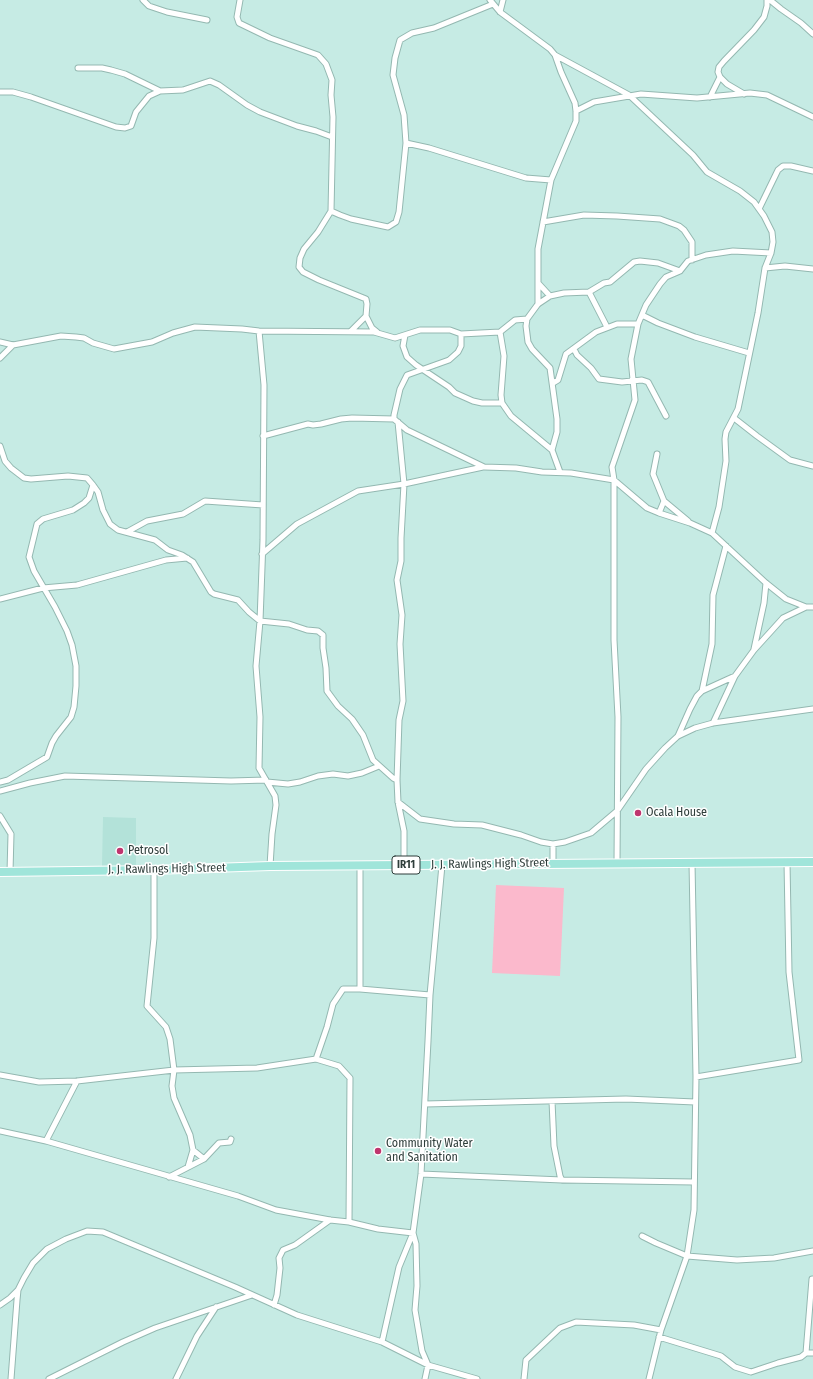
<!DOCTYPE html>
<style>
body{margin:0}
canvas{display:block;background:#c6ebe4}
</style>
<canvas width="813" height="1379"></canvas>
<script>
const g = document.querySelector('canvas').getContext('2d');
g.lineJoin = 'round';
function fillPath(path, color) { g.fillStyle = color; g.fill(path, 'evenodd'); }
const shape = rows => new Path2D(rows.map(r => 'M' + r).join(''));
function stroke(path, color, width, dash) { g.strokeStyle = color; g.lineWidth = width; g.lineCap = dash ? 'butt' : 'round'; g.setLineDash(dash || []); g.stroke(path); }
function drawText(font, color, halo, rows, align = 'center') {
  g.font = font + ' "Fira Sans Condensed",sans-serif'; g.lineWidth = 3; g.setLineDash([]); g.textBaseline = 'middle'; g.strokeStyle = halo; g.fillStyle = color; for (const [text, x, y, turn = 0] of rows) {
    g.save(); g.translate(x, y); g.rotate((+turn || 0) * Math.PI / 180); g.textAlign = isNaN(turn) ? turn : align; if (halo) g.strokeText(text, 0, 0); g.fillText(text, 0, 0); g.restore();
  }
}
fillPath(shape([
 [103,817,136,818,136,866,102,866]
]), '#b3e2d9');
fillPath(shape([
 [496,885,564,888,560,976,492,973]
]), '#fbb9cc');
const street = shape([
 [143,0,149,6,167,12,207,20],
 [240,0,237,17,239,23,270,38,318,55,326,64,332,80,331,95,333,117,331,211,340,215,351,219,388,227,396,222,399,212,406,143,404,115,393,75,395,58,400,40,412,33,434,28,493,4],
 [490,0,500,12,550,49,555,55,629,95,693,155,707,172,740,191,754,202,764,216,772,232,773,242,771,253,765,268,758,313,738,409,726,432,725,439,726,461,719,507,712,533],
 [770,0,781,9,801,23,813,34],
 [500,12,503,0],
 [78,68,102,68,111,70,125,74,160,91],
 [0,92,13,92,31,97,116,127,125,128,131,126,136,112,149,96,160,91,183,90,210,81,219,85,247,105,260,112,297,126,316,131,332,137],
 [744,94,727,84,720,77,718,72,719,67,724,61,754,30,764,17,767,6,767,0],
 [710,97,720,77],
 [576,111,594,102,641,94,697,98,750,93,767,95,813,117],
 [406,143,429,148,526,178,551,180],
 [759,209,778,170,783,166,791,166,813,171],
 [331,211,318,232,304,249,300,258,299,267,303,272,319,280,366,299,367,304,366,316,351,331],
 [543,222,584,215,617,216,660,219,679,226,684,230,692,242,692,260],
 [765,268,785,266,813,269],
 [539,284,550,296],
 [589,292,607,327],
 [538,304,538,249,551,180,576,121,576,111,575,103,561,72,555,55],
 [642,315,658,323,695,337,749,353],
 [366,316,372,328,377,332],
 [527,319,526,326,528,342,532,349,550,368,557,419,557,432,552,450],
 [259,331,264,385,263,540,260,621,256,666,260,717,259,768,275,796,276,805,272,834,270,866],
 [500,332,504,356,501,395,502,403,511,416,552,450,560,472],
 [461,334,461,346,458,352,449,360,407,375,400,389,394,415,394,419,407,430,484,467,516,468,542,472,571,473,614,480,647,508,659,513,690,523,712,533,766,583,786,599,806,607],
 [405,335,403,346,407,357,416,365,449,387,455,393,473,401,482,403,502,403],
 [0,342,13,345,61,336,76,337,84,338,93,343,114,349,152,342,173,333,195,327,242,329,259,331,374,332,395,338,420,330,450,330,461,334,500,332,515,320,527,319,538,304,550,296,564,293,589,292,604,283,610,282,634,262,640,261,658,263,680,271,688,261,706,255,733,251,771,253],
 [574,349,577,355,591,368,599,379,622,382,642,380,648,382,666,416],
 [0,358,13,345],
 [553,383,558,380,566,354,596,332,617,324,638,324],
 [734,418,757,436,790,460,813,466],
 [398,422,404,484,401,538,401,561,397,580,402,615,400,644,403,701,399,720,397,780,398,802,404,831,404,865],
 [263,436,308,424,313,425,321,424,341,419,352,418,394,419],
 [0,446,5,461,11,468,24,478,31,479,68,476,87,478,93,485,98,492,103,510,110,524,118,530,155,540,168,550,182,555,193,562,211,592,214,594,238,600,249,612,260,621,289,624,307,630,318,631,323,635,323,648,326,668,327,691,338,706,352,719,363,735,373,760,393,778,397,780],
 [657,454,653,474,664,501,688,521],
 [659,513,664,501],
 [127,532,147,521,183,514,205,501,263,505],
 [262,554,297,524,358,491,404,484,483,467],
 [0,599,43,588,77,585,166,560,187,558],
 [754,649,764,603,766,583],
 [702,691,712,644,713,595,726,546],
 [713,723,735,676],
 [678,736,690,709,697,696,702,691,735,676,754,650,783,618,806,607,813,607],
 [0,782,8,780,47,757,52,743,56,736,71,717,74,707,76,686,76,666,72,645,67,631,55,607,34,571,29,557,37,524,43,519,73,510,84,503,89,498,93,485],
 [267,782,288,784,300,782,318,776,333,774,348,776,362,773,379,766],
 [0,791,30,783,65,776,231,781,266,780],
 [398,802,420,819,454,824,482,825,521,835,541,842,553,844,565,842,591,833,617,811,646,769,665,748,678,736,695,728,713,723,813,709],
 [0,816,11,834,10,872],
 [553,844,553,864],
 [617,863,618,717,614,640,614,480,612,467,635,400,631,359,638,324,646,305,660,284,666,277,680,271],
 [154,870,154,938,147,1006,166,1027,170,1039,174,1070,172,1086,174,1098,190,1135,193,1150,188,1167],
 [360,989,360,866],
 [316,1059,327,1027,333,1004,343,989,360,989,430,995],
 [0,1075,39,1082,77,1081,174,1070,257,1068,316,1059,339,1066,350,1078,349,1222],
 [696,1077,799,1060,789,972,787,862],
 [552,1101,554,1146,560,1176,562,1180],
 [425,1104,626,1099,695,1102],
 [0,1131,46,1141,238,1196,276,1210,330,1220,349,1222,378,1229,413,1233,399,1267,382,1342],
 [46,1141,77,1081],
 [193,1150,204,1159],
 [421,1174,562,1180,694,1182],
 [169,1177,204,1159,219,1143,230,1142,231,1139],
 [642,1236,656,1243,687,1256,737,1260,774,1258,813,1251],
 [0,1305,10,1298,18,1290],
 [274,1305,277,1295,280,1268,279,1258,283,1250,295,1245,330,1220],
 [659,1337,721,1356,735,1367,751,1372,778,1363,801,1357,806,1353,813,1353],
 [806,1353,812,1279,813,1279],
 [11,1379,17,1300,18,1290,24,1278,33,1263,47,1249,66,1239,87,1231,103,1232,235,1287,297,1315,382,1342,428,1365,477,1379],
 [49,1379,123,1342,155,1328,252,1295],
 [176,1379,197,1336,216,1307],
 [425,1379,428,1365,422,1351,415,1310,417,1286,416,1244,413,1233,421,1174,428,1041,430,995,442,865],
 [524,1379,526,1360,560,1328,576,1322,634,1325,661,1330],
 [649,1379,661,1330,687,1256,694,1210,696,1077,692,863]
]);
const primary = shape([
 [0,872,154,870,270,866,813,862]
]);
stroke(street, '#94b8b1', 7);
stroke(primary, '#fff', 10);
stroke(street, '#fff', 5);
stroke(primary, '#a0e5da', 8);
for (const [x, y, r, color] of [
 [638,813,4,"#bf356e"],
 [120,851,4,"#bf356e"],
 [378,1151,4,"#bf356e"]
]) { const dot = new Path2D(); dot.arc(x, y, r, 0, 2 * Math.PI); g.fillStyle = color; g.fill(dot); stroke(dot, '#fff', 1.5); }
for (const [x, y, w] of [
 [406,865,28]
]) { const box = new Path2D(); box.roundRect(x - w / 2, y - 9, w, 18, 3); g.fillStyle = '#fff'; g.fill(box); stroke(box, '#2e3d3a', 1); }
drawText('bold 11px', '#2e3d3a', null, [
 ["IR11",406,865]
]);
drawText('12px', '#2e3d3a', '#fff', [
 ["Ocala House",646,813],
 ["Petrosol",128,851],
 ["Community Water",386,1144],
 ["and Sanitation",386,1158]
], 'left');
drawText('12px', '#2e3d3a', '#fff', [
 ["J. J. Rawlings High Street",490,864,-1],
 ["J. J. Rawlings High Street",167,869,-1]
]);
</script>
